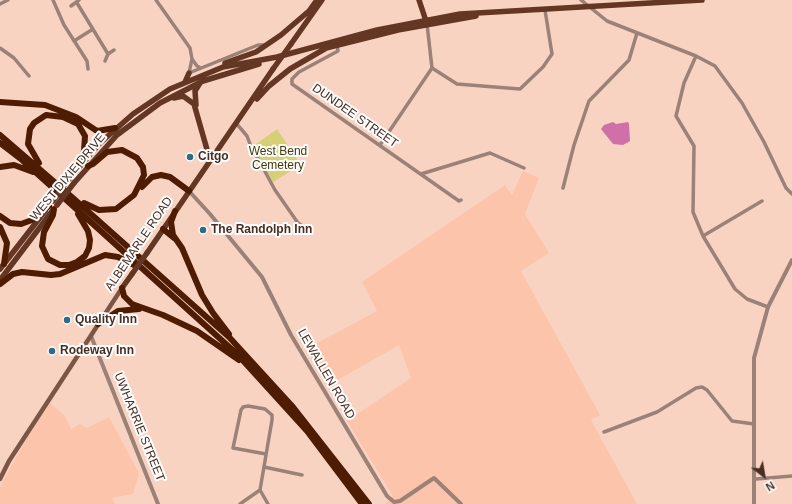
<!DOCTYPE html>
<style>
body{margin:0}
#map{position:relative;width:792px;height:504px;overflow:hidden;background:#f9d3c2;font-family:Helvetica,sans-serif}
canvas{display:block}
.north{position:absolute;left:744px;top:456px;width:40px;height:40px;-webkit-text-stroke:3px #fdfdfd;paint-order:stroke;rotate:149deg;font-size:11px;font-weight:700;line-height:16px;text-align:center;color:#472e23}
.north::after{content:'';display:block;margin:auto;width:14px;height:18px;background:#472e23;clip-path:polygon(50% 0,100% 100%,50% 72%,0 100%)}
</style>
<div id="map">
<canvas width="792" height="504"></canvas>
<div class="north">N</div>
</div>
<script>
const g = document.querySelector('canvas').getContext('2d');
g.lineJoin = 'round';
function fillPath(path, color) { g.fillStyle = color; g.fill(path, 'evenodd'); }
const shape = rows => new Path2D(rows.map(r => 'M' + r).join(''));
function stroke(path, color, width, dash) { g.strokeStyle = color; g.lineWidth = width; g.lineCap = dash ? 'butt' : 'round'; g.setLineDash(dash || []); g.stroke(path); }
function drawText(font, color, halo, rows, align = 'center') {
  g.font = font + ' Helvetica,sans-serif'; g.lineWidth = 4; g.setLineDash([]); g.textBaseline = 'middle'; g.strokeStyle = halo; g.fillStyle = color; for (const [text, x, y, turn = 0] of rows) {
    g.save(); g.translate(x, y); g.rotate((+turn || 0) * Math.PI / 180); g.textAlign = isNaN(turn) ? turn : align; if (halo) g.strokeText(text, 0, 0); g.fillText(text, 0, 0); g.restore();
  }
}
fillPath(shape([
 [523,171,539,178,525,214,549,253,521,271,600,415,591,420,637,504,385,504,393,496,347,421,411,378,399,345,327,386,306,349,377,311,362,282,505,185,512,195],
 [50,403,65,416,71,429,80,424,87,428,109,417,139,473,133,494,112,498,115,504,0,504,0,487,4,479,27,438]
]), '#fcc4ab');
fillPath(shape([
 [277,129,301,165,273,182,252,147]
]), '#d7cf76');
fillPath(shape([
 [613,122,616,124,628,122,629,124,630,141,623,145,613,144,601,129,604,125]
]), '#cf70a9');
stroke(shape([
 [53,0,64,25,87,61,88,69],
 [156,0,190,48,192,59,189,73],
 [581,0,607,21,696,56,715,66,742,103,764,142,786,188,792,194],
 [77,3,108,54],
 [0,4,8,0],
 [71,6,79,0],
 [427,24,432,68],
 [74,41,93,29],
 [337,45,338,51,299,72,292,79,292,84,459,201,461,200],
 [0,48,14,58,29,76],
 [696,56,684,83,676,116,694,146,693,212,703,236,735,289,747,299,768,307],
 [192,59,197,66,201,68],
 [105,61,108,54,114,50],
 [432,68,457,84,520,89,543,67,552,54,545,10],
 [189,73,258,45,265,45],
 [236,123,247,136,250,144,275,190,298,223,305,228],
 [380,145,432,68],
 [421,174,490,153,524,168],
 [563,188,574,145,589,101,629,60,637,33],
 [703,236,762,201],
 [604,432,657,412,696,388,702,387,707,390,732,421,754,424],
 [266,454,233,448,241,410,243,407,248,406,265,409,272,415,272,420,260,490,268,504],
 [264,467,302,475],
 [756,479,792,476],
 [240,504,260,490]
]), '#9c8176', 3.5);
stroke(shape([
 [189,191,210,214,262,277,291,335,387,496,394,502,400,501,434,478,461,504],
 [91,336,158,504],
 [754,504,754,358,768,307,792,260]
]), '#9c8176', 4);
stroke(shape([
 [0,479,9,461,122,288]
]), '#7b5646', 4.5);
stroke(shape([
 [419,0,426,21],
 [291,44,322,0],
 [326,48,398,30,476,16],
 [225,63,256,52,281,35,309,11,317,0],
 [185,82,189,73],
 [174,98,183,96,194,104,210,160],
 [257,99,269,86,290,69,328,47],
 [196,105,195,91,200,83],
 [69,179,100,143,133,114,170,89,223,67,277,57,377,30,460,14,702,0],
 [74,183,117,135,160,103,203,81,259,64],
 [147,253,273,69],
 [0,269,45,211],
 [0,280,53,210],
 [122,288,132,274]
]), '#633723', 5.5);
stroke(shape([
 [0,102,45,105,76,117,97,131,115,128],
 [0,135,73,198,229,337,293,407,369,504],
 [0,143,22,160,237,354,307,431,362,504],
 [39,163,28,144,30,129,34,123,46,115,63,117,78,124,85,136,84,151,76,171],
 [0,167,14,165,33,172],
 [142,187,152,177,161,175,170,177,189,191],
 [84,203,99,210,116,209,134,195,144,175,143,167,137,158,122,150,107,152,93,164,88,166],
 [54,209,53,215,44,232,42,246,48,259,60,265,69,265,77,262,85,256,89,248,90,240,88,231,78,214],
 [175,211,171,222,173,235,182,248,202,295,213,313,229,334],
 [0,216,10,223,21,224,32,220,49,206],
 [0,227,7,243,4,264],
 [163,229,174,238],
 [0,284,13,274,22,272,51,275,60,274,105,255,118,257,134,265],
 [122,288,124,296,132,304,163,315,197,331,239,360],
 [98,324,118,311,139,309]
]), '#4d1c03', 6);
stroke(shape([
 [273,69,291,44],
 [53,201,69,179],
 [57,205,74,183],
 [132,274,147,253]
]), '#633723', 5.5);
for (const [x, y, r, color] of [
 [190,157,4,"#2e6c82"],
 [203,230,4,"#2e6c82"],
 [67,320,4,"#2e6c82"],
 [52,351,4,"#2e6c82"]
]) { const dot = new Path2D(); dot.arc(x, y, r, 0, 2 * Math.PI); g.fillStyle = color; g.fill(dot); stroke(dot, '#fdfdfd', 1.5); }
drawText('12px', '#472e23', '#fdfdfd', [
 ["DUNDEE STREET",355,116,35],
 ["WEST DIXIE DRIVE",68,177,-50],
 ["ALBEMARLE ROAD",139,244,-56],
 ["LEWALLEN ROAD",326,374,60],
 ["UWHARRIE STREET",139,427,68]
]);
drawText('12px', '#413c0a', '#fdfdfd', [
 ["West Bend",278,152],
 ["Cemetery",278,166]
]);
drawText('bold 12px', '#472e23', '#fdfdfd', [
 ["Citgo",198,157],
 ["The Randolph Inn",211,230],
 ["Quality Inn",75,320],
 ["Rodeway Inn",60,351]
], 'left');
</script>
